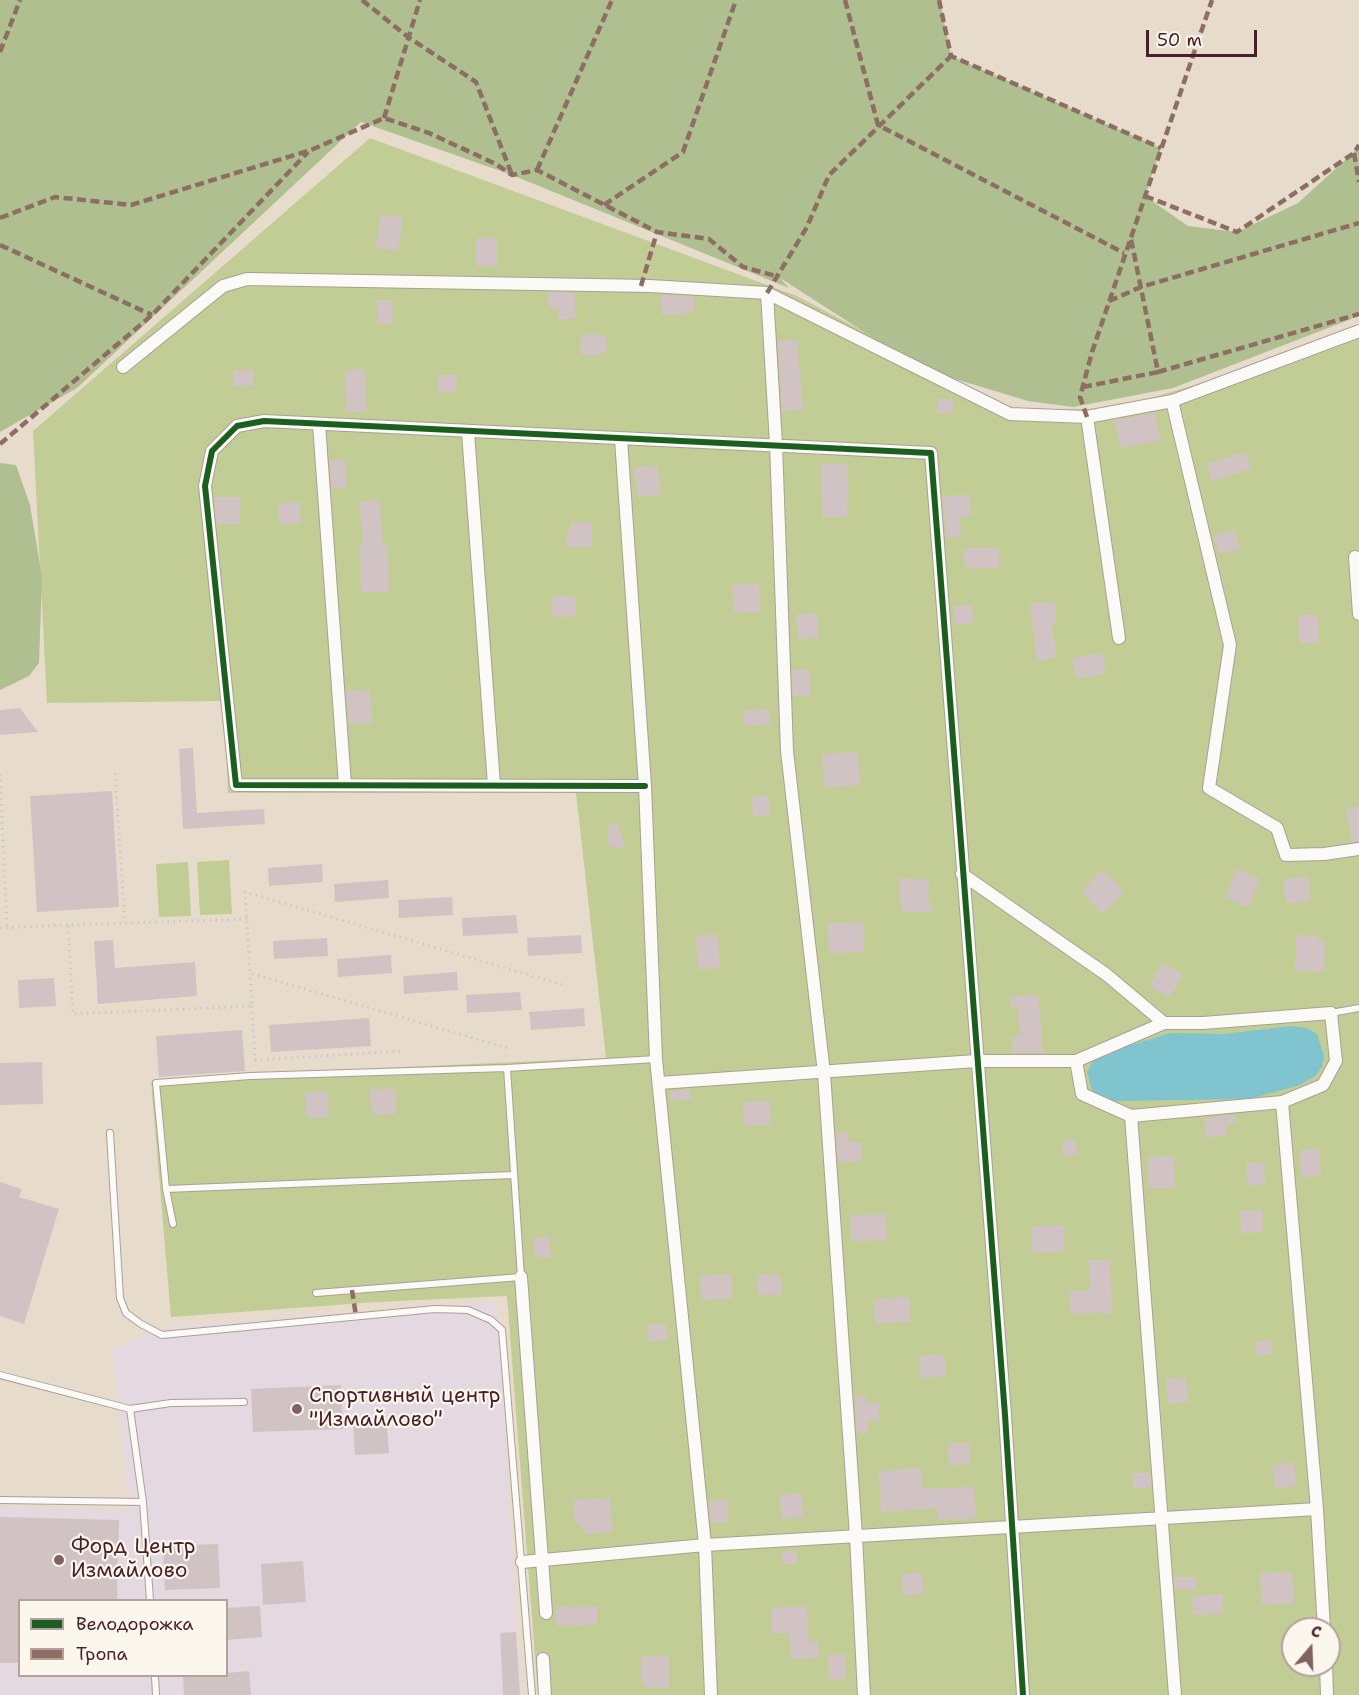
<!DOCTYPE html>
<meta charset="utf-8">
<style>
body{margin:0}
#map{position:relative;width:1359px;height:1695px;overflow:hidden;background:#e7dccc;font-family:"Shantell Sans",sans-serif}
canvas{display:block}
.legend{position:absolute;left:18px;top:1599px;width:210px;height:78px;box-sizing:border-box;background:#fbf7ec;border:2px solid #b4a19f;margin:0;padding:8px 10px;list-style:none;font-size:18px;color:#4a1f2b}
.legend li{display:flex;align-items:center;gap:12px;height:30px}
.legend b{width:30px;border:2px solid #b4a19f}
.north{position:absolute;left:1281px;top:1617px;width:60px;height:60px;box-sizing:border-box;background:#fbf7ec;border:2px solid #b4a19f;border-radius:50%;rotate:19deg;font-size:16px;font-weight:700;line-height:24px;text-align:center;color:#4a1f2b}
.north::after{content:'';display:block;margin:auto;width:21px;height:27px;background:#816163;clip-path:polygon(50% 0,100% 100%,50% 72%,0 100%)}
.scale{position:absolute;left:1146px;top:30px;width:111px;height:27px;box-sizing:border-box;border:3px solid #4a1f2b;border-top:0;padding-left:8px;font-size:18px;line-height:21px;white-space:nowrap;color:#4a1f2b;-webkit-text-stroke:4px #fbf7ec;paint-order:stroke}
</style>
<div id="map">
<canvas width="1359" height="1695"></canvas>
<ul class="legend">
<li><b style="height:8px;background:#1b5e20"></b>Велодорожка</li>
<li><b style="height:8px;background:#8d6e63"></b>Тропа</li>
</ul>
<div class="north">С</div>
<div class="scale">50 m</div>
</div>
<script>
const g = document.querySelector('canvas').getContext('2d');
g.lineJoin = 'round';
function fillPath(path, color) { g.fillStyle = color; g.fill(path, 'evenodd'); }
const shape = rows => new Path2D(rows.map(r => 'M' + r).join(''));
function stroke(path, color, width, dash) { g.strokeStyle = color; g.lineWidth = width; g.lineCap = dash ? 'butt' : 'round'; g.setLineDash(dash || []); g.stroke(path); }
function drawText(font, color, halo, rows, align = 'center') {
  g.font = font + ' "Shantell Sans",sans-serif'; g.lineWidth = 4.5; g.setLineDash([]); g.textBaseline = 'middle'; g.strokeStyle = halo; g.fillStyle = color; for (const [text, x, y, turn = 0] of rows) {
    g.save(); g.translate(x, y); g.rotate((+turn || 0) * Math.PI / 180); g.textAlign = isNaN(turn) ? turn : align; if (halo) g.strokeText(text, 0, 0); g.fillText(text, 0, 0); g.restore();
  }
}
fillPath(shape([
 [497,1302,521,1695,0,1695,0,1507,130,1510,112,1349,172,1326],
 [20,1600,226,1600,226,1676,20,1676]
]), '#e4d8e1');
fillPath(shape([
 [370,138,797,296,1010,409,1090,409,1151,398,1228,375,1359,325,1359,1695,538,1695,507,1296,377,1302,171,1317,151,1082,247,1074,606,1058,576,793,228,793,224,701,47,703,33,431],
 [1293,1629,1329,1629,1329,1665,1293,1665],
 [229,860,232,914,200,915,197,862],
 [188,862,191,916,159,917,156,864]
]), '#c2cd96');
fillPath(shape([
 [0,0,940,0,951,56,1161,148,1145,196,1188,226,1237,232,1298,203,1353,153,1359,145,1359,316,1173,388,1073,407,1028,401,922,369,780,278,789,288,512,175,361,122,77,388,0,432],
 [0,463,16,465,30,505,42,577,39,663,29,676,0,690]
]), '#afbf8f');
fillPath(shape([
 [1291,1026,1306,1028,1317,1034,1324,1056,1322,1067,1315,1076,1300,1085,1249,1099,1112,1101,1098,1098,1092,1090,1087,1072,1094,1059,1112,1051,1170,1033,1224,1034]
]), '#7fc4cf');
fillPath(shape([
 [381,214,403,218,398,251,376,247],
 [476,238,497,238,497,266,476,266],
 [548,292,575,293,575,319,558,319,558,307,548,307],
 [661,295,694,297,694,311,686,311,686,315,662,315],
 [377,300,392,300,393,324,378,325],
 [581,334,602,334,602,337,607,337,607,352,602,352,602,355,580,355],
 [797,340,803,410,782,411,778,341],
 [365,369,366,412,346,412,345,370],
 [234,370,253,370,253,386,233,386],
 [438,375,457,375,456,392,438,392],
 [939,398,954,400,951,415,936,412],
 [1155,413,1160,440,1120,448,1115,420],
 [1245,452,1251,468,1212,481,1207,464],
 [345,459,347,487,332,488,330,460],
 [821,464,848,464,847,517,822,517],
 [657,465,661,494,638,497,634,468],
 [970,495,971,516,960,517,961,537,946,538,943,496],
 [214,497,240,497,240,524,217,524],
 [379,500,383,545,387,545,389,592,361,592,360,546,363,545,359,502],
 [300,502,301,523,280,525,278,503],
 [571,522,592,522,592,547,567,547,567,530,571,530],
 [1235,530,1240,550,1219,554,1214,535],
 [964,548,999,548,999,568,965,568],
 [759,584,760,612,734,613,732,585],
 [575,596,576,616,552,617,551,597],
 [1055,602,1056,624,1051,624,1057,657,1037,661,1030,603],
 [971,604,974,622,956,626,953,607],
 [817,613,819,638,798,639,796,614],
 [1298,615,1318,615,1319,643,1299,643],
 [1102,653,1106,674,1076,678,1073,658],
 [809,669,811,695,793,696,792,670],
 [370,690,372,723,349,724,346,691],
 [20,708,38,732,0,735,0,710],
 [769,709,770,724,745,726,743,711],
 [193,748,197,813,264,809,265,824,183,829,179,749],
 [857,752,860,785,825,788,822,754],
 [112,791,119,907,37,912,30,796],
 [768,795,770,815,753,816,752,797],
 [1359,806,1359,841,1352,842,1346,809],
 [618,824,625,847,609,847,608,825],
 [322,864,323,882,269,886,268,868],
 [1237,869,1260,879,1248,907,1225,897],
 [1102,870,1124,892,1103,914,1081,892],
 [1308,876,1311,900,1286,904,1283,880],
 [900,878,929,880,928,898,933,912,903,912,899,898],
 [388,880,389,898,335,902,334,884],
 [452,897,453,915,399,918,398,900],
 [516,915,518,933,463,936,462,918],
 [863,922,864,952,829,953,828,923],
 [581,935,582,953,528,956,527,938],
 [718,935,720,968,698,969,696,936],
 [1296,935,1318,936,1318,940,1325,941,1324,972,1295,971],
 [327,938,328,956,274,959,273,941],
 [113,940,115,968,195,962,197,996,98,1004,94,941],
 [391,955,392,973,338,977,337,959],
 [1162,963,1182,974,1170,997,1150,987],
 [457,972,458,990,404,994,403,976],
 [54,978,56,1006,19,1008,18,980],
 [520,992,522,1010,467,1013,466,995],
 [1038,995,1043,1053,1013,1053,1012,1036,1020,1036,1018,1007,1011,1008,1011,996],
 [584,1008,585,1026,531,1030,529,1012],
 [369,1018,371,1046,271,1052,269,1025],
 [242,1030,245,1071,159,1077,156,1036],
 [42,1062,43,1104,0,1105,0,1063],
 [395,1089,396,1114,372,1115,370,1090],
 [690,1089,691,1100,670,1101,670,1091],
 [327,1091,329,1117,307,1118,305,1092],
 [770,1101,771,1125,744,1126,743,1102],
 [1235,1115,1235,1124,1226,1125,1226,1136,1206,1137,1204,1118],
 [846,1132,849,1142,861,1142,862,1161,838,1162,836,1133],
 [1076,1140,1077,1156,1063,1157,1062,1141],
 [1319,1149,1321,1176,1301,1177,1300,1150],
 [1174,1156,1175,1188,1148,1188,1148,1157],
 [1264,1162,1265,1185,1248,1186,1246,1163],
 [0,1182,22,1189,19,1197,59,1209,24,1324,0,1316],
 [1262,1210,1263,1232,1241,1233,1240,1211],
 [886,1214,887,1240,851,1241,850,1215],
 [1063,1225,1065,1251,1033,1253,1031,1227],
 [549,1236,551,1257,535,1258,533,1238],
 [1089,1260,1110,1260,1112,1313,1070,1314,1069,1291,1090,1291],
 [731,1274,733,1298,701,1300,700,1276],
 [778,1274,778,1279,781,1279,782,1294,758,1295,757,1275],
 [909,1297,910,1322,875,1323,874,1299],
 [666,1323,667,1340,649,1342,647,1325],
 [1271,1340,1273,1354,1256,1356,1255,1342],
 [944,1354,946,1377,921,1378,919,1356],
 [1186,1378,1188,1402,1168,1404,1166,1379],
 [341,1385,343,1429,253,1432,251,1389],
 [866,1395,866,1403,879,1403,879,1421,868,1421,868,1433,857,1433,855,1396],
 [386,1415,389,1453,355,1455,353,1418],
 [948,1443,970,1443,970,1464,949,1465],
 [1294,1463,1296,1486,1275,1488,1273,1465],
 [921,1468,922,1489,974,1487,976,1518,938,1520,937,1508,881,1512,879,1471],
 [1133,1473,1150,1473,1151,1488,1133,1488],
 [801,1493,804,1517,782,1519,779,1495],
 [610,1498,612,1532,587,1534,574,1520,573,1500],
 [727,1500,728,1523,711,1523,709,1501],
 [0,1517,119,1520,117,1600,20,1600,20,1663,0,1663],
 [218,1544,220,1588,165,1590,163,1546],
 [782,1551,797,1551,797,1564,783,1564],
 [303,1561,306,1602,263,1605,261,1564],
 [1292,1572,1294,1603,1262,1605,1260,1573],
 [922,1573,923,1594,903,1595,902,1574],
 [1174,1577,1196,1577,1196,1590,1175,1590],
 [1222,1594,1223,1614,1193,1615,1192,1596],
 [260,1606,262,1637,226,1640,226,1608],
 [597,1606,597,1625,556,1626,555,1607],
 [807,1607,808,1642,818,1641,819,1658,791,1659,789,1633,772,1633,771,1608],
 [516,1632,520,1695,503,1695,500,1633],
 [845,1654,846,1678,829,1679,828,1655],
 [641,1656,669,1656,669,1688,646,1688,641,1681],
 [249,1671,251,1695,184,1695,183,1677,226,1676,226,1673]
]), '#d1c3c3');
const service = shape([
 [1331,1013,1359,1008],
 [110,1133,120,1298,126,1313,141,1324,162,1335,435,1309,468,1310,491,1320,502,1330,532,1695],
 [166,1189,513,1175],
 [173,1224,166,1189,156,1083,250,1076,507,1068,656,1059],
 [316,1293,521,1277,507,1068],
 [0,1375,130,1409,143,1502],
 [130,1409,171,1403,244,1402],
 [0,1500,143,1502,150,1600],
 [155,1676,156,1695]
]);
const minor = shape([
 [767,293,776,444,787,751,824,1073,856,1536,864,1695],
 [123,367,223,286,247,279,650,286,767,293,1010,414,1087,417,1172,401,1359,331],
 [1172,401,1230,645,1209,788,1277,828,1286,855,1324,854,1359,849],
 [1087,417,1119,638],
 [319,424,345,785],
 [468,432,494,785],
 [621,439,645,786,656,1059,705,1545,711,1695],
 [1355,557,1359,614],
 [645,786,236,785,205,486,212,451,237,426,264,421,931,453,1005,1415,1023,1695],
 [962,874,1107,975,1164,1023],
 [659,1083,976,1061,1076,1061,1082,1094,1131,1116,1282,1102,1323,1085,1336,1061,1331,1013,1203,1023,1164,1023,1076,1061],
 [1282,1102,1317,1509,1324,1629],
 [1131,1116,1175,1695],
 [521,1277,546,1613],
 [522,1562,705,1545,1317,1509],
 [543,1659,545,1695],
 [1326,1665,1327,1695]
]);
stroke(service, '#aa9f97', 8);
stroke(minor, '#aa9f97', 14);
stroke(shape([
 [115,773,125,923],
 [0,774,7,927],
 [247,919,68,925,73,1014,252,1006,250,973],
 [0,928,68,925],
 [252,1006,255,1060,402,1051],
 [507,1048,250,973,245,892,567,986]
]), '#cec8c5', 3, [1.5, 4.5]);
stroke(service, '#fbfaf7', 6);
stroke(minor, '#fbfaf7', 12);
stroke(shape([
 [362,0,408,37,476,82,512,175],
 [845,0,878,125,1124,253],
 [939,0,951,56,1161,148],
 [0,52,20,0],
 [384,118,420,0],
 [1354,153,1359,182],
 [537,170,612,0],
 [1145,196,1237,232,1354,153,1359,145],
 [604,205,683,152,736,0],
 [0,218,55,197,131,205,311,150,384,118,429,133,496,164,512,175,537,170,657,232,709,239,743,267,776,276],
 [0,245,152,315],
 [641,286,657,232],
 [767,293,807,227,829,175,951,56],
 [1109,301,1141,287,1359,223],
 [1158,372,1359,314],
 [1083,387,1158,372,1131,239],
 [1087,417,1080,397,1092,352,1212,0],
 [0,444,152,315,308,152],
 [352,1290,356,1316]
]), '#8d6e63', 4.5, [9, 4.5]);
stroke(shape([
 [645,786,236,785,205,486,212,451,237,426,264,421,931,453,1005,1415,1023,1695]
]), '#1b5e20', 6);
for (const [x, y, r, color] of [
 [297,1409,6,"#816163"],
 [59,1560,6,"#816163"]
]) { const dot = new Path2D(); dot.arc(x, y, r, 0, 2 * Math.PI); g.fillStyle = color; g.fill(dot); stroke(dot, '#fbf7ec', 2); }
drawText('21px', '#4a1f2b', '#fbf7ec', [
 ["Спортивный центр",309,1397],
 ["\"Измайлово\"",309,1421],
 ["Форд Центр",71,1548],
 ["Измайлово",71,1572]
], 'left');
</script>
